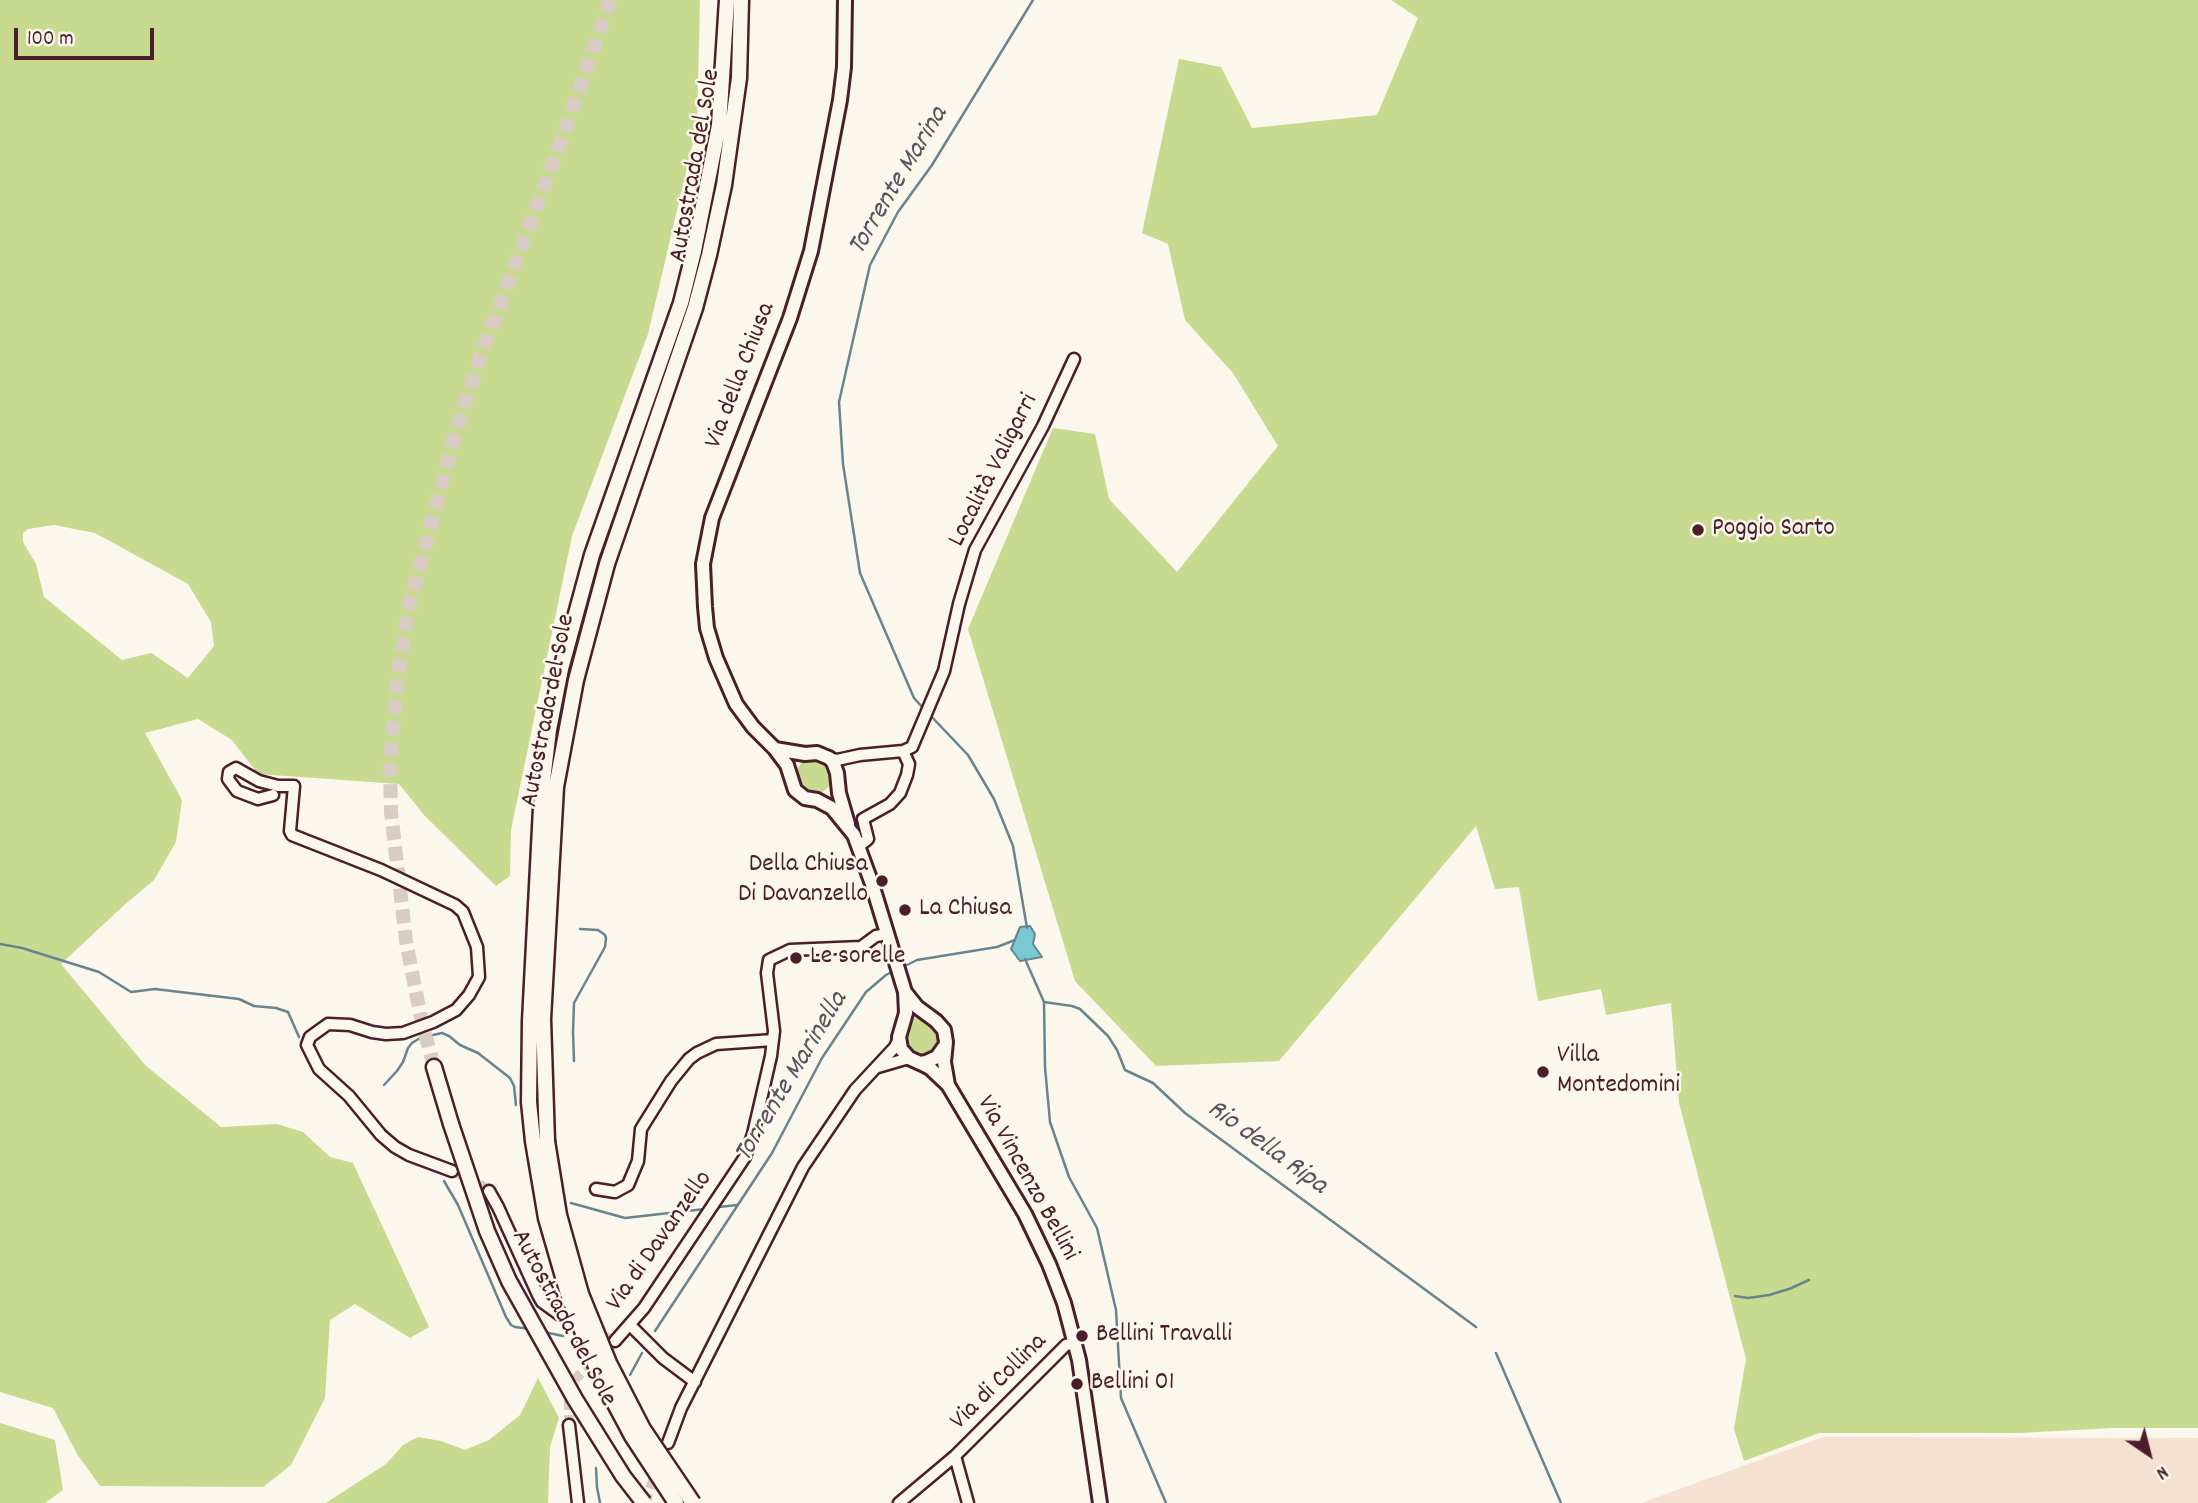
<!DOCTYPE html>
<meta charset="utf-8">
<style>
body{margin:0}
#map{position:relative;width:2198px;height:1503px;overflow:hidden;background:#fbf7ec;font-family:Dekko,sans-serif}
canvas{display:block}
.north{position:absolute;left:2114px;top:1419px;width:70px;height:70px;-webkit-text-stroke:5px #fbf7ec;paint-order:stroke;rotate:145deg;font-size:19px;font-weight:700;line-height:28px;text-align:center;color:#4a1f2b}
.north::after{content:'';display:block;margin:auto;width:24px;height:32px;background:#4a1f2b;clip-path:polygon(50% 0,100% 100%,50% 72%,0 100%)}
.scale{position:absolute;left:14px;top:28px;width:140px;height:32px;box-sizing:border-box;border:4px solid #4a1f2b;border-top:0;padding-left:9px;font-size:21px;line-height:24px;white-space:nowrap;color:#4a1f2b;-webkit-text-stroke:5px #fbf7ec;paint-order:stroke}
</style>
<div id="map">
<canvas width="2198" height="1503"></canvas>
<div class="north">N</div>
<div class="scale">100 m</div>
</div>
<script>
const g = document.querySelector('canvas').getContext('2d');
g.lineJoin = 'round';
function fillPath(path, color) { g.fillStyle = color; g.fill(path, 'evenodd'); }
const shape = rows => new Path2D(rows.map(r => 'M' + r).join(''));
function stroke(path, color, width, dash) { g.strokeStyle = color; g.lineWidth = width; g.lineCap = dash ? 'butt' : 'round'; g.setLineDash(dash || []); g.stroke(path); }
function drawText(font, color, halo, rows, align = 'center') {
  g.font = font + ' Dekko,sans-serif'; g.lineWidth = 5; g.setLineDash([]); g.textBaseline = 'middle'; g.strokeStyle = halo; g.fillStyle = color; for (const [text, x, y, turn = 0] of rows) {
    g.save(); g.translate(x, y); g.rotate((+turn || 0) * Math.PI / 180); g.textAlign = isNaN(turn) ? turn : align; if (halo) g.strokeText(text, 0, 0); g.fillText(text, 0, 0); g.restore();
  }
}
fillPath(shape([
 [1823,1437,2198,1438,2198,1503,1641,1503]
]), '#f4e1d2');
fillPath(shape([
 [0,0,700,0,697,125,648,334,572,536,511,830,510,876,496,886,424,815,399,784,258,774,232,740,198,719,145,733,182,800,176,842,154,880,122,907,61,964,145,1065,221,1127,277,1124,303,1132,330,1157,353,1163,429,1327,410,1338,355,1304,330,1320,325,1398,291,1465,263,1487,100,1486,77,1454,53,1408,0,1392],
 [54,525,95,533,188,584,211,622,214,646,188,678,151,653,122,660,44,597,36,564,23,542,23,533,28,529],
 [1391,0,2198,0,2198,1428,2111,1428,2019,1433,1819,1433,1744,1461,1734,1429,1746,1359,1679,1103,1671,1003,1606,1015,1601,989,1538,1001,1519,887,1495,889,1476,826,1279,1061,1156,1066,1075,981,968,629,1053,428,1095,434,1109,499,1177,572,1278,446,1233,373,1185,320,1168,244,1142,233,1179,59,1221,67,1252,128,1377,115,1418,18],
 '796 776a18 18 0 1 1 36 0a18 18 0 1 1-36 0Z',
 [919,1016,925,1016,946,1042,920,1063,900,1043,908,1021],
 [538,1378,559,1418,550,1447,548,1503,326,1503,386,1464,403,1445,418,1437,441,1441,465,1450,489,1440,520,1415],
 [0,1423,55,1440,63,1490,45,1503,0,1503]
]), '#c7da8f');
const water = shape([
 [1030,926,1035,934,1033,944,1042,957,1020,961,1011,949,1020,927,1030,926]
]);
fillPath(water, '#78c9d2');
stroke(water, '#66858f', 2);
stroke(shape([
 [924,709,914,698,860,573,843,464,839,402,870,265,898,212,932,165,1033,0],
 [929,714,968,755,994,799,1013,846,1027,928],
 [0,944,22,948,99,972,131,992,155,989,239,999,254,1006,276,1008,288,1012,299,1037],
 [1025,959,1044,1002,1045,1067,1050,1122,1069,1177,1097,1228,1116,1310,1121,1398,1166,1503],
 [903,967,917,960,997,947,1015,940],
 [1044,1002,1072,1006,1080,1009,1108,1036,1117,1050,1125,1070,1153,1083,1185,1113,1476,1327],
 [574,1061,573,1032,574,1003,605,947,606,938,605,935,598,930,580,929],
 [384,1085,397,1071,403,1062,408,1048,412,1043,420,1038,442,1033,449,1036,460,1045,478,1053,510,1078,514,1086,516,1105],
 [444,1181,458,1205,506,1317,511,1325,515,1327,531,1329],
 [571,1203,625,1218,705,1209],
 [719,1207,737,1205],
 [1735,1296,1748,1298,1769,1295,1789,1289,1809,1280],
 [655,1331,772,1153,822,1058,866,992,886,975,894,971],
 [544,1332,563,1336],
 [1496,1353,1561,1503],
 [630,1375,642,1353],
 [596,1468,597,1487,600,1503]
]), '#66858f', 2.5);
stroke(shape([
 [452,1171,475,1181,489,1191],
 [569,1425,569,1400,575,1379,615,1341,595,1333],
 [646,1503,648,1494,657,1470]
]), '#d8ccc5', 10, [10, 5]);
stroke(shape([
 [434,1067,422,1023,406,941,391,812,390,764,397,681,410,603,455,435,480,358,569,120,610,0]
]), '#d8ccc5', 14, [14, 7]);
const minor = shape([
 [829,758,837,760,860,755,903,751,912,747,944,671,959,604,975,550,1043,426,1074,359],
 [273,795,258,799,237,791,228,779,229,772,236,768,259,781,278,786,294,786,290,831,292,835,381,870,455,905,463,912,477,947,479,977,469,995,456,1010,433,1022,403,1033,386,1034,372,1032,350,1025,328,1024,310,1037,307,1045,319,1069,349,1096,381,1135,395,1147,409,1155,452,1171],
 [859,846,868,839,863,819,890,804,900,793,907,775,909,764,903,751],
 [878,1067,909,1058],
 [596,1189,615,1192,628,1185,638,1161,641,1129,671,1081,689,1059,697,1053,716,1044,773,1040],
 [489,1191,498,1207,538,1295,542,1302,560,1315],
 [630,1325,663,1358,695,1382],
 [615,1341,644,1308,745,1157,753,1134,771,1056,774,1031,767,973,769,960,790,950,861,947,876,936,888,934],
 [569,1425,578,1503],
 [668,1443,681,1408,803,1167,855,1090,895,1047,899,1038],
 [955,1456,968,1503],
 [899,1503,955,1456,1066,1345,1075,1343]
]);
const major = shape([
 [845,0,844,67,840,100,811,251,790,318,712,518,703,564,705,607,707,628,716,658,736,704,753,727,775,749,787,765,795,790,805,798,817,800,832,808,854,835,872,884,905,992,906,1013,899,1037,901,1049,909,1058,920,1063,926,1062,937,1057,944,1047],
 [775,749,805,754,817,753,829,758,833,762,837,773,839,793,848,824],
 [905,992,917,1007,936,1021,944,1030,946,1042,944,1062,948,1085],
 [920,1063,930,1068,948,1085,1025,1214,1049,1264,1064,1303,1079,1360,1100,1503]
]);
const highway = shape([
 [434,1067,451,1124],
 [533,1141,529,1102,530,1021,542,789,549,730,561,669,592,555,681,303,694,251,719,125,727,0],
 [547,1141,543,1019,556,787,576,680,607,564,695,308,709,255,724,185,739,78,741,0]
]);
stroke(minor, '#4a1f2b', 15);
stroke(major, '#4a1f2b', 18);
stroke(highway, '#4a1f2b', 19);
stroke(minor, '#fbf7ec', 10);
stroke(major, '#fbf7ec', 12);
stroke(highway, '#fbf7ec', 14);
const highwayBridge = shape([
 [451,1124,487,1231,509,1281,575,1399,623,1476,644,1503],
 [533,1141,546,1218,568,1294,598,1372,632,1436,676,1503],
 [547,1141,559,1215,581,1294,609,1363,643,1429,693,1503]
]);
stroke(highwayBridge, '#4a1f2b', 19, []);
stroke(highwayBridge, '#fbf7ec', 14);
for (const [x, y, r, color] of [
 [1698,530,7,"#4a1f2b"],
 [882,881,7,"#4a1f2b"],
 [905,910,7,"#4a1f2b"],
 [796,958,7,"#4a1f2b"],
 [1543,1072,7,"#4a1f2b"],
 [1082,1336,7,"#4a1f2b"],
 [1077,1384,7,"#4a1f2b"]
]) { const dot = new Path2D(); dot.arc(x, y, r, 0, 2 * Math.PI); g.fillStyle = color; g.fill(dot); stroke(dot, '#fbf7ec', 2.5); }
drawText('26px', '#4a1f2b', '#fbf7ec', [
 ["Autostrada del Sole",697,166,-80],
 ["Via della Chiusa",742,376,-69],
 ["Località Valigarri",995,471,-63],
 ["Autostrada del Sole",550,711,-79],
 ["Via Vincenzo Bellini",1026,1179,61],
 ["Via di Davanzello",661,1242,-55],
 ["Autostrada del Sole",562,1319,62],
 ["Via di Collina",1000,1383,-45]
]);
drawText('26px', '#4a1f2b', '#fbf7ec', [
 ["Poggio Sarto",1712,530],
 ["Della Chiusa",868,866,"right"],
 ["Di Davanzello",868,896,"right"],
 ["La Chiusa",919,910],
 ["Le sorelle",810,958],
 ["Villa",1557,1057],
 ["Montedomini",1557,1087],
 ["Bellini Travalli",1096,1336],
 ["Bellini 01",1091,1384]
], 'left');
drawText('italic 28px', '#58525d', '#fbf7ec', [
 ["Torrente Marina",900,182,-59],
 ["Torrente Marinella",793,1078,-59],
 ["Rio della Ripa",1266,1149,36]
]);
</script>
